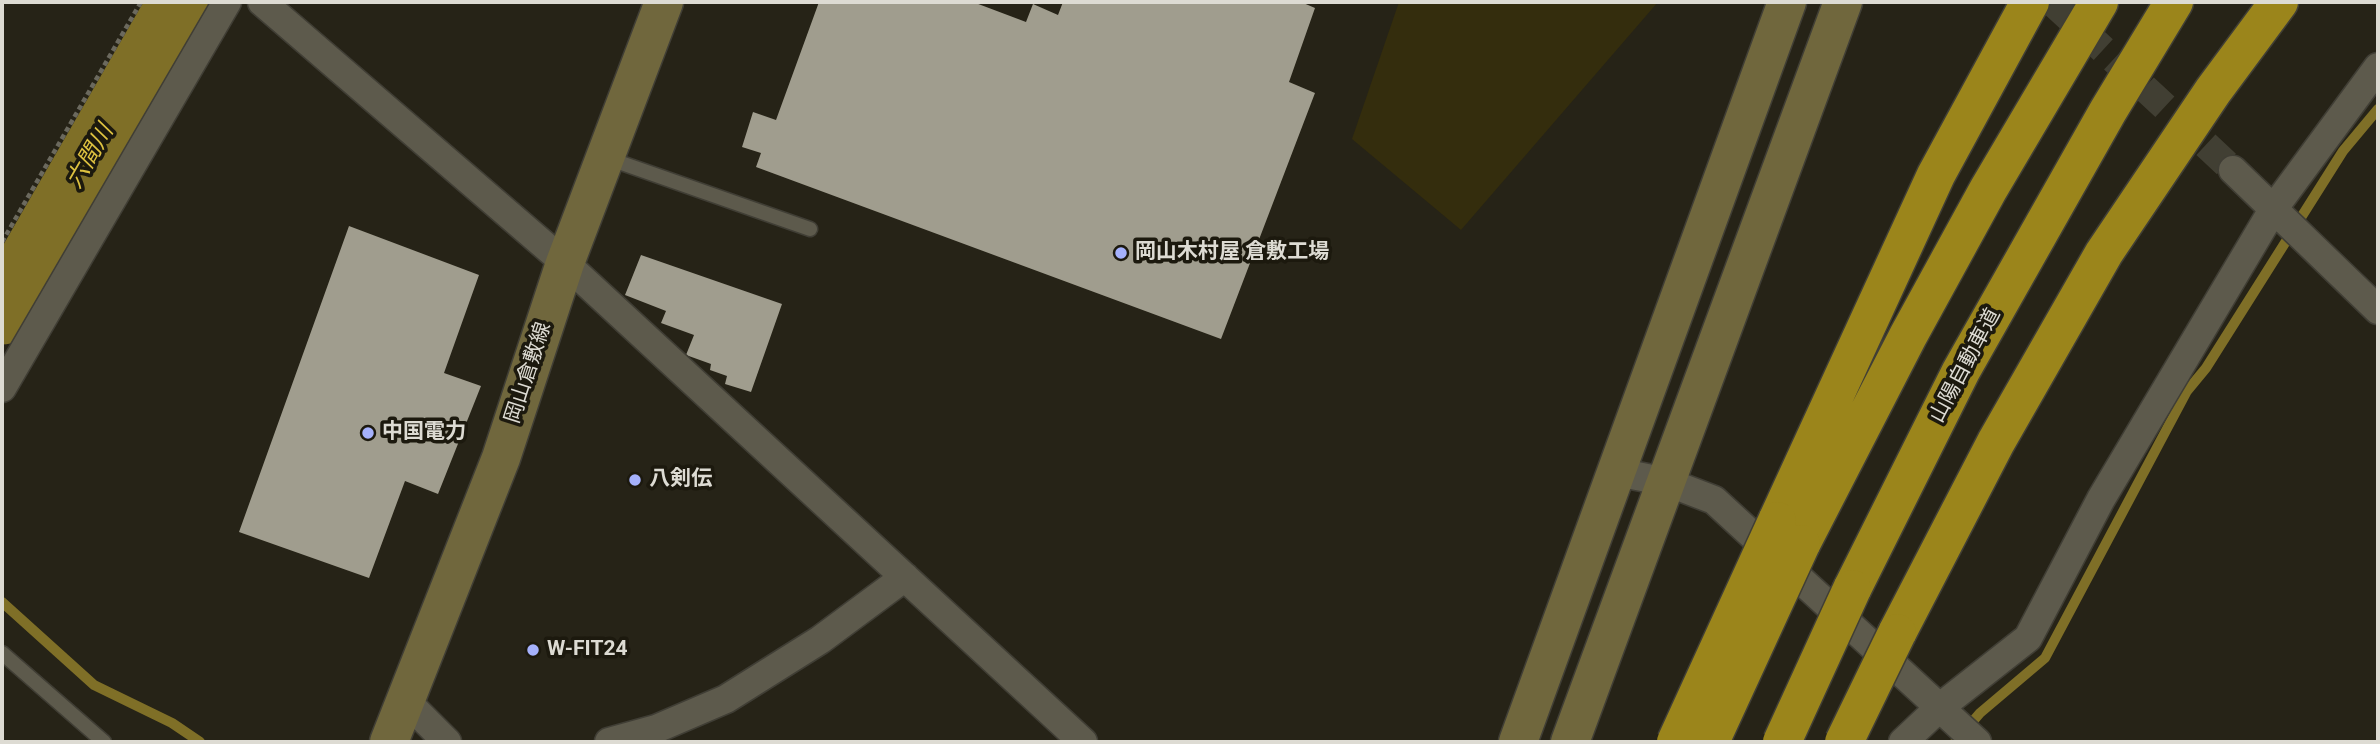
<!DOCTYPE html>
<meta charset="utf-8">
<style>
body{margin:0}
#map{position:relative;width:2380px;height:744px;overflow:hidden;background:#262317;font-family:Roboto,sans-serif}
canvas{display:block}
.frame{position:absolute;inset:0;border:4px solid #dddbd3;pointer-events:none}
</style>
<div id="map">
<canvas width="2380" height="744"></canvas>
<div class="frame"></div>
</div>
<script>
const g = document.querySelector('canvas').getContext('2d');
g.lineJoin = 'round';
function fillPath(path, color) { g.fillStyle = color; g.fill(path, 'evenodd'); }
const shape = rows => new Path2D(rows.map(r => 'M' + r).join(''));
function stroke(path, color, width, dash) { g.strokeStyle = color; g.lineWidth = width; g.lineCap = dash ? 'butt' : 'round'; g.setLineDash(dash || []); g.stroke(path); }
function drawText(font, color, halo, rows, align = 'center') {
  g.font = font + ' Roboto,"Noto Sans JP",sans-serif'; g.lineWidth = 7; g.setLineDash([]); g.textBaseline = 'middle'; g.strokeStyle = halo; g.fillStyle = color; for (const [text, x, y, turn = 0] of rows) {
    g.save(); g.translate(x, y); g.rotate((+turn || 0) * Math.PI / 180); g.textAlign = isNaN(turn) ? turn : align; if (halo) g.strokeText(text, 0, 0); g.fillText(text, 0, 0); g.restore();
  }
}
fillPath(shape([
 [1399,2,1658,2,1461,230,1352,139]
]), '#342d0d');
stroke(shape([
 [2,602,94,685,172,723,200,742],
 [1955,742,1980,713,2045,658,2187,391,2206,368,2343,151,2378,109]
]), '#7f6f27', 10);
stroke(shape([
 [2,312,181,2]
]), '#7f6f27', 65);
fillPath(shape([
 [819,2,973,2,1026,22,1033,4,1058,15,1063,2,1301,2,1315,8,1289,82,1315,93,1221,339,756,167,761,153,742,147,753,112,776,120],
 [349,226,479,275,444,373,481,386,438,494,405,481,369,578,239,532],
 [641,255,782,304,751,392,725,384,727,376,710,370,711,364,686,355,694,335,661,323,666,311,625,295]
]), '#a09d8e');
stroke(shape([
 [2052,2,2233,170]
]), '#413f33', 28, [28, 14]);
const lane = shape([
 [607,158,810,229],
 [2,653,104,742]
]);
const street = shape([
 [262,2,565,263,1083,742],
 [2233,170,2378,310],
 [2,388,227,2],
 [1617,472,1667,482,1714,500,1977,742],
 [406,701,447,742],
 [609,742,656,729,726,699,820,640,905,577],
 [1903,742,1939,708,2028,638,2101,499,2274,208,2378,67]
]);
const secondary = shape([
 [389,742,501,458,565,263,664,2],
 [1518,742,1787,2],
 [1570,742,1843,2]
]);
const highway = shape([
 [1777,521,1936,175,2030,2],
 [1801,544,1908,336,1988,190,2099,2],
 [1852,589,1961,371,2108,111,2174,2],
 [1897,633,1996,442,2104,253,2213,91,2279,2]
]);
stroke(lane, '#403e35', 17);
stroke(street, '#403e35', 31);
stroke(secondary, '#403e35', 41);
stroke(highway, '#403e35', 41);
stroke(shape([
 [2,242,141,2]
]), '#6b695e', 4.5, [5, 3.5]);
stroke(lane, '#5d5a4c', 14);
stroke(street, '#5d5a4c', 28);
stroke(secondary, '#70673d', 38);
stroke(highway, '#9b851b', 38);
const highwayBridge = shape([
 [1676,742,1777,521],
 [1710,742,1801,544],
 [1782,742,1852,589],
 [1844,742,1897,633]
]);
stroke(highwayBridge, '#403e35', 41, []);
stroke(highwayBridge, '#9b851b', 38);
for (const [x, y, r, color] of [
 [1121,253,7,"#a5b1fc"],
 [368,433,7,"#a5b1fc"],
 [635,480,7,"#a5b1fc"],
 [533,650,7,"#a5b1fc"]
]) { const dot = new Path2D(); dot.arc(x, y, r, 0, 2 * Math.PI); g.fillStyle = color; g.fill(dot); stroke(dot, '#1c190e', 2.5); }
drawText('bold 21px', '#dddbd3', '#1c190e', [
 ["岡山木村屋 倉敷工場",1135,253],
 ["中国電力",382,433],
 ["八剣伝",649,480],
 ["W-FIT24",547,650]
], 'left');
drawText('21px', '#dddbd3', '#1c190e', [
 ["山陽自動車道",1966,366,-62],
 ["岡山倉敷線",529,373,-72]
]);
drawText('italic 23px', '#dec240', '#1c190e', [
 ["六間川",91,157,-60]
]);
</script>
